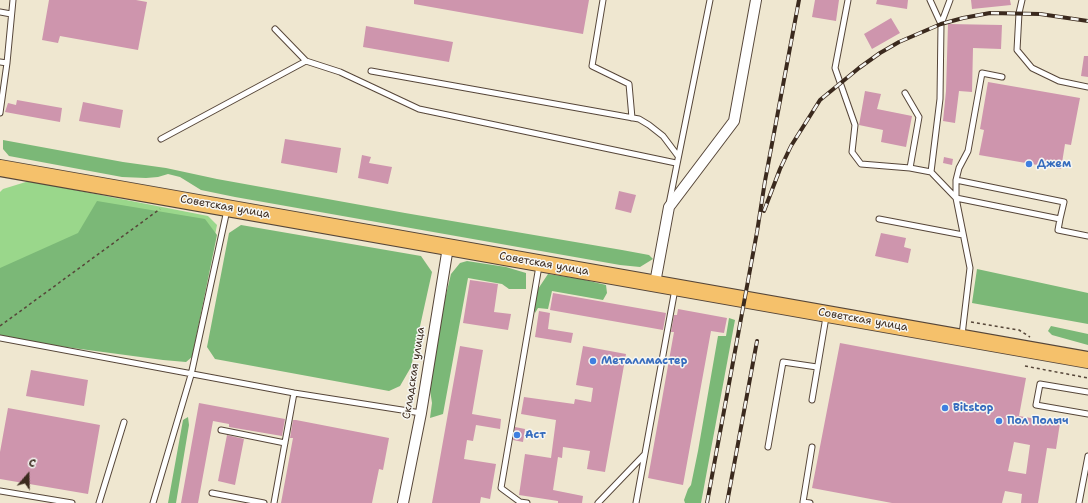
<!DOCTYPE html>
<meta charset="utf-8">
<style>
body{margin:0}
#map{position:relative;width:1088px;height:503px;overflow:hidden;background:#efe7d0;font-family:"Shantell Sans",sans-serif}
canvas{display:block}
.north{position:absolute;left:8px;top:455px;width:40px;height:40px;-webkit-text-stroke:3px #f6f6f2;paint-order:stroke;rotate:20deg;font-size:11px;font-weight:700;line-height:16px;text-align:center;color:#3b2a1e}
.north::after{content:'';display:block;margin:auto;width:14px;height:18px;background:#3b2a1e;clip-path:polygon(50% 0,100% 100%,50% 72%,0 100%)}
</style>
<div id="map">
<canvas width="1088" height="503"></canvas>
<div class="north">С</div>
</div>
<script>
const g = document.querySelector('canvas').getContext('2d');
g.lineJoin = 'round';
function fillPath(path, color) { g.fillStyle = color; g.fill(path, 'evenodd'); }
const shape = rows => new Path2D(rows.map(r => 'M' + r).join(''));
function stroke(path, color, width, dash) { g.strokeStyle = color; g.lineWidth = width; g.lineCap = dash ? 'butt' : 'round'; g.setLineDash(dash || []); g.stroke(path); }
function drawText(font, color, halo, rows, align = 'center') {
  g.font = font + ' "Shantell Sans",sans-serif'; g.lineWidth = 3; g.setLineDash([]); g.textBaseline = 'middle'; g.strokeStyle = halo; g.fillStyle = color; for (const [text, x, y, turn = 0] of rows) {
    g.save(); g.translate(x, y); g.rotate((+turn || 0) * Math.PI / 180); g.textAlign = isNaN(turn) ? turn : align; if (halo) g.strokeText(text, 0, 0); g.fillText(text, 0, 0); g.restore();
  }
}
fillPath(shape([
 [29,181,208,216,217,225,192,350,0,327,0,192,3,189]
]), '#9ad78b');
fillPath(shape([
 [3,140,123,162,166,168,217,179,405,213,622,250,649,255,653,259,640,267,620,265,235,197,201,190,180,177,168,174,158,177,146,178,122,177,9,156,3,149],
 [97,201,205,219,217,235,192,357,186,362,163,360,73,348,0,338,0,268,78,233],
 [241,225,421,256,432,272,411,367,400,386,389,391,215,359,207,347,229,233],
 [467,261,506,267,526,273,526,289,509,289,502,284,468,278,443,414,430,418,432,403,430,390,439,324,451,274,460,263],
 [977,269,1088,293,1088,324,972,303],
 [548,274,581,279,606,285,607,293,603,300,552,291,548,309,538,308,535,313,534,307,538,289],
 [729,318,735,320,701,503,685,503,684,500,688,489,691,485,698,451,718,336,726,336],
 [1051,326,1088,334,1088,345,1052,335,1048,331],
 [188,417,189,425,176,503,168,503,183,420]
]), '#7bb877');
fillPath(shape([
 [49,0,136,0,147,2,138,50,60,36,58,43,42,40],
 [414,0,589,0,583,34,414,4],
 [815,0,839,0,836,21,812,17],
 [877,0,908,0,907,9,876,4],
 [971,0,1010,0,1011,5,972,9],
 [891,18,900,33,872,49,864,34],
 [948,24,1002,25,1001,49,973,48,972,92,959,91,955,123,943,121,946,91],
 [366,26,453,42,449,62,363,47],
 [1084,56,1088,56,1088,77,1081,76],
 [988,82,1080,98,1071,145,1065,144,1061,169,979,155,984,130,980,129],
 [865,91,881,94,877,109,912,116,906,147,881,142,883,130,859,125],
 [17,100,62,108,60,122,5,112,8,103,16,105],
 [83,102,123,110,120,128,79,121],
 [285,139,341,148,337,173,281,163],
 [362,155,371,157,369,163,392,167,388,184,358,178],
 [944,157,953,159,952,165,943,163],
 [619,191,636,195,631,213,615,209],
 [881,233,906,238,904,247,911,249,908,263,875,256],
 [470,280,498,284,494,312,511,314,508,330,463,323],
 [553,293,666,313,663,330,550,310],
 [678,309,727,318,724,333,711,331,683,485,648,478,674,332,671,332,674,315,677,315],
 [539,311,550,313,548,329,573,333,571,343,535,337],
 [840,343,1026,378,1019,416,1060,423,1056,449,1047,448,1038,503,1021,503,1022,494,1005,491,1002,503,892,503,812,488],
 [1014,442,1030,445,1026,474,1008,471],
 [460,346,483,350,472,414,501,419,500,429,476,425,473,441,467,440,464,459,496,464,490,499,481,497,480,503,432,503],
 [583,346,626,354,605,472,587,469,590,451,563,447,562,458,558,457,553,490,583,496,582,503,558,503,558,501,519,495,525,454,551,458,556,420,521,414,524,397,574,404,575,399,591,402,593,388,576,385],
 [31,370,88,380,84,406,26,396],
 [199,403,285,419,282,436,229,427,229,424,213,421,198,503,181,503],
 [8,408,100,425,88,494,0,479,0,452],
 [293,420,296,420,389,438,383,470,379,469,372,503,281,503,293,438,290,438],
 [515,427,525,429,523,442,513,440],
 [227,435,244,439,235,485,218,481]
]), '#ce95ad');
const service = shape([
 [603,0,592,66,629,84,632,118],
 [848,0,835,68,855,125,852,152,861,164,910,168,931,172,956,198,1060,219,1064,202,956,180],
 [930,0,941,24],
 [1022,0,1019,13,1017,50,1032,68,1059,81,1088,87],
 [0,12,11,14],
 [275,29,306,61,340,72,419,109,676,163],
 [0,62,7,63],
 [371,71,639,119,649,125,663,136,678,156],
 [905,93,919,117,910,168],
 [0,113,7,63,13,0],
 [161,139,306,61],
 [931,172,940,99,941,24,950,0],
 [669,204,710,0],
 [879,219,963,235],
 [1060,219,1058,230,1088,236],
 [962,335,970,268,956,198,956,180,959,168,968,151,982,73,1002,77],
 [0,338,294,393,421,413],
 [1088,392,1040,384,1036,405,1088,414],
 [812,400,826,317],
 [221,430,285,443],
 [768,447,783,362,817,367],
 [0,491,72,503],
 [212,493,264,503],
 [99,503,124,422],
 [153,503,191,375,227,210],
 [274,503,294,393],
 [527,503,520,502,501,488,539,266],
 [598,503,644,455],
 [636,503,675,289],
 [810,503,803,502,812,447],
 [1079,503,1088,456]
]);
const minor = shape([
 [655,283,669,207,734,121,756,0],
 [403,503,421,413,448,247]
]);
const primary = shape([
 [0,168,1088,360]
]);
stroke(service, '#564639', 7);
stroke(minor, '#564639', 12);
stroke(primary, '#564639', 18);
stroke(shape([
 [971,322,1019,330,1030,337],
 [0,326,160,209],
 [1025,366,1088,378]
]), '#564639', 1.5, [3, 3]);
stroke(service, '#fff', 5);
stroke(minor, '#fff', 10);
stroke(primary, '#f5c16b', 16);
const rail = shape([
 [764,211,780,169,791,146,820,100,859,68,880,53,899,42,941,24,963,18,990,13,1040,14,1088,21],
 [707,503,757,232,765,181,799,0],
 [727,503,757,341]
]);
stroke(rail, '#3b2a1e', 4);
stroke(rail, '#f6f6f2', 2.5, [8]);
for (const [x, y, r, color] of [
 [1029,164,4,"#3f7fe0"],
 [593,361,4,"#3f7fe0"],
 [945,408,4,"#3f7fe0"],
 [999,421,4,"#3f7fe0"],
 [517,435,4,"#3f7fe0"]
]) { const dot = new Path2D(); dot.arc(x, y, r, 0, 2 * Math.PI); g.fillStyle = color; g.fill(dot); stroke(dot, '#f6f6f2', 1.5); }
drawText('bold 11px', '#366cbe', '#f6f6f2', [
 ["Джем",1037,164],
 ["Металлмастер",601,361],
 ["Bitstop",953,408],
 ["Пол Полыч",1007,421],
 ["Аст",525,435]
], 'left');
drawText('11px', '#3b2a1e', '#f6f6f2', [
 ["Советская улица",225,207,10],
 ["Советская улица",544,264,10],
 ["Советская улица",863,320,10],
 ["Складская улица",414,373,-81]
]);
</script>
